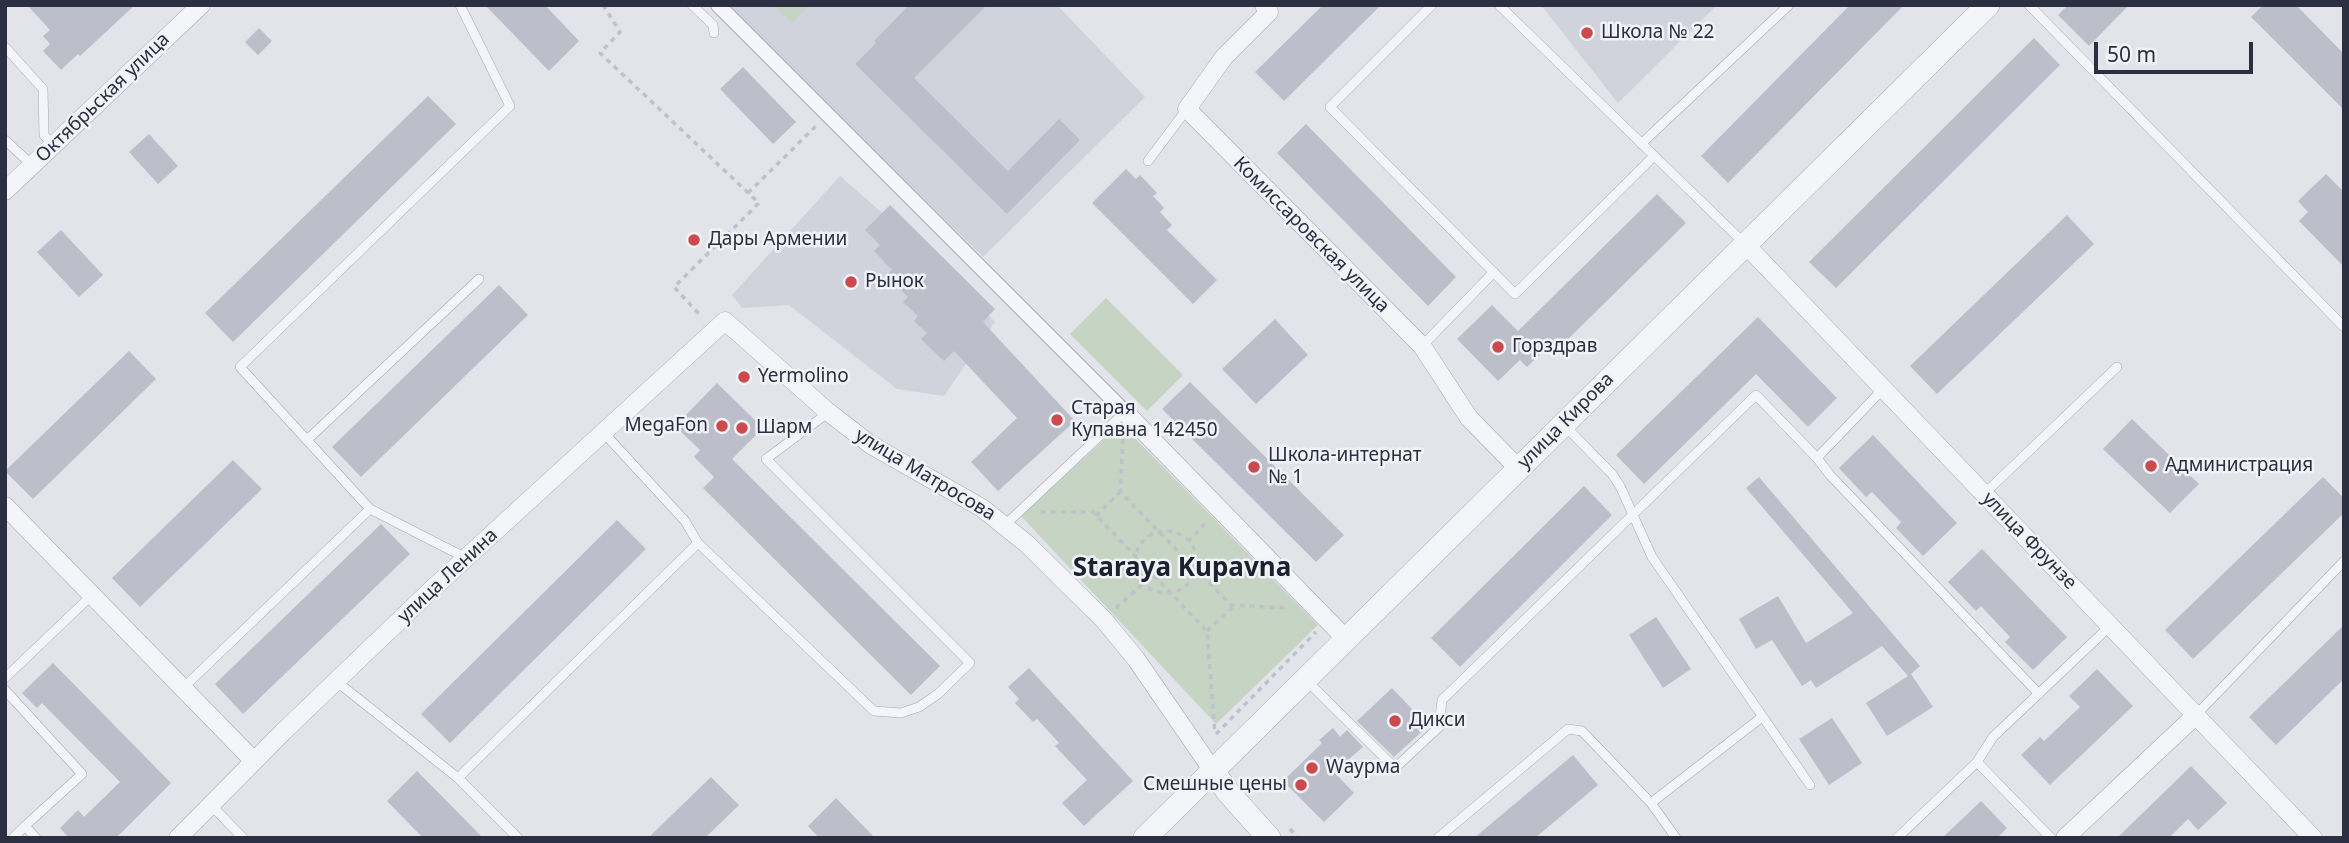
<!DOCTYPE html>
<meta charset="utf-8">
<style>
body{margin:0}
#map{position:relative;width:2349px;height:843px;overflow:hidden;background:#e2e4ea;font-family:"Noto Sans",sans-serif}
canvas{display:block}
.frame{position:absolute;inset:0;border:7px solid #2a3042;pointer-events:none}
.scale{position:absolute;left:2094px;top:42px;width:159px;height:32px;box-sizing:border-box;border:4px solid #2a3042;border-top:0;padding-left:9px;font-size:21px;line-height:24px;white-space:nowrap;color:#2a3042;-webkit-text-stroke:5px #f1f3f7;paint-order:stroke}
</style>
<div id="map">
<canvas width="2349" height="843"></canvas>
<div class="frame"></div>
<div class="scale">50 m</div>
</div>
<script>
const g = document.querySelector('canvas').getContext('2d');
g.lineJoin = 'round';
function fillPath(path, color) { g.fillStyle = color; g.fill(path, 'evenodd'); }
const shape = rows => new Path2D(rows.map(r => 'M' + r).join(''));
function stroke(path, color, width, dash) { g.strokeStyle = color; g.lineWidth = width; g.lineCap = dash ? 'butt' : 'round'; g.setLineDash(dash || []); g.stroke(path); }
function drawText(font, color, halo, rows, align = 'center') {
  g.font = font + ' "Noto Sans",sans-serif'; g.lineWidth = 5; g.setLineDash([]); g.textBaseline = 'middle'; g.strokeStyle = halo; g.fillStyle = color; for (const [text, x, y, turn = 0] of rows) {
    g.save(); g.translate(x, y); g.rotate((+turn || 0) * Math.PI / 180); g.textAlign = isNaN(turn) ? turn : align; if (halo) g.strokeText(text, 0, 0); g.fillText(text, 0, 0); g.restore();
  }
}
fillPath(shape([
 [724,5,1057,5,1145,97,983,257],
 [1541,5,1717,5,1618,103],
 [840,176,944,267,995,322,944,396,897,389,789,305,742,308,732,295]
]), '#d0d3dc');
fillPath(shape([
 [773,5,809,5,792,23],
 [1106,298,1183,375,1147,411,1070,334],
 [1121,424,1318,625,1216,724,1021,516]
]), '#c5d4c3');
fillPath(shape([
 [27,5,135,5,80,56,78,54,61,70,43,51,50,44,43,36,50,30],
 [485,5,545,5,579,41,549,71],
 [909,5,987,5,914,78,1008,171,1059,119,1080,140,1007,214,855,64,876,43,874,41],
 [1323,5,1381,5,1284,101,1255,72],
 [1850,5,1904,5,1728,183,1701,156],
 [2068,5,2129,5,2089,46,2058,15],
 [2263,5,2296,5,2344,54,2344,110,2251,17],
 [259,28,272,41,258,55,245,42],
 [2034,38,2060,65,1836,288,1809,262],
 [743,67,796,122,773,144,720,89],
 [428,96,456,124,233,342,205,313],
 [1306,124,1456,277,1428,306,1277,153],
 [149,134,178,166,158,184,129,152],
 [1126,169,1136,179,1140,175,1157,193,1153,196,1164,208,1160,212,1172,225,1167,230,1217,280,1193,304,1092,203],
 [2326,174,2344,192,2344,267,2299,221,2308,212,2298,201],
 [1657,194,1686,223,1554,353,1548,347,1527,367,1520,360,1498,381,1457,339,1492,305,1518,331],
 [890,205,995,309,983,322,1075,421,998,491,971,462,1017,418,954,351,944,361,921,339,927,333,914,321,918,316,903,302,908,297,886,275,892,270,874,251,880,245,865,230],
 [2067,215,2094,244,1937,394,1910,366],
 [61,230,103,275,79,297,37,252],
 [499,285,528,315,361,477,332,447],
 [1758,317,1837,398,1808,427,1756,374,1644,484,1616,455],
 [1275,319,1308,355,1256,404,1222,369],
 [129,351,156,379,33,499,5,471],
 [1190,382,1344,535,1316,562,1162,409],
 [717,383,763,428,732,459,940,666,911,695,703,488,714,477,694,457,700,450,675,426],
 [2132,419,2199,484,2170,513,2103,449],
 [1873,435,1957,523,1923,556,1896,528,1901,522,1872,492,1866,497,1839,468],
 [233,460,262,489,140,607,112,578],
 [1759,477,1920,666,1911,674,1933,707,1887,736,1866,703,1908,676,1882,646,1816,688,1811,680,1802,686,1772,640,1756,649,1739,619,1778,596,1806,643,1853,613,1746,488],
 [2323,477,2344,498,2344,513,2193,659,2165,630],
 [1584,486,1612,515,1460,667,1431,638],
 [617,520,646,549,450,743,421,714],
 [381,524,410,554,243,714,215,684],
 [1982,549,2067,637,2033,670,2005,642,2010,637,1981,606,1976,611,1948,582],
 [1656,617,1691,669,1663,688,1629,635],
 [2344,625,2344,679,2276,745,2249,717],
 [53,663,171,783,116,838,69,838,60,828,78,810,84,817,120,782,42,703,37,708,22,693],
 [1029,668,1133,781,1084,826,1062,803,1087,780,1055,746,1059,743,1037,719,1033,722,1015,703,1019,699,1008,687],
 [2097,669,2133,706,2050,785,2021,755,2040,737,2044,741,2080,707,2069,696],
 [1392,688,1428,726,1394,757,1357,721],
 [1832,718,1862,763,1829,785,1799,739],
 [1333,728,1340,737,1347,730,1363,747,1334,772,1354,793,1324,822,1283,781,1322,743,1319,740],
 [1573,755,1598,785,1535,838,1474,838],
 [2191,766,2227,803,2198,830,2188,819,2169,838,2117,838],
 [417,771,483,838,423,838,387,801],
 [711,777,739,805,705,838,648,838],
 [836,798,875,838,819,838,808,826],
 [1981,801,2007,828,1997,838,1942,838]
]), '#bcbfca');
const service = shape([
 [460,5,510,106,240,367,370,509,466,558],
 [692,5,713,25,714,33],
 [1432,5,1330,107,1515,294,1654,156],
 [1499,5,1745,244],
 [2029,5,2344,327],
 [5,47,43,89,44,135,53,146],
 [5,140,32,165],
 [1641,144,1789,5],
 [1148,161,1187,109],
 [1422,346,1494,272],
 [1564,425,1612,474,1620,486,1652,557,1810,785],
 [603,432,685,521,698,543,874,711,901,713,919,707,938,694,970,663,766,459,821,418],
 [307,440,479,279],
 [1817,458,1883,389],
 [1984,494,2117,367],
 [1005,525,1125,412],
 [5,678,92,595],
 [1306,680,1395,768,1439,727,1442,700,1756,395,1817,458,1830,475,2039,694],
 [336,681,458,778],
 [183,688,370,509],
 [5,690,82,774,25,826,36,838],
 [2196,715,2344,561],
 [1977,762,2051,838],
 [1651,803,1762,717],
 [211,805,243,838],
 [13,838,25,826],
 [518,838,458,778,698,543],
 [1438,838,1568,729,1582,731,1651,803,1676,838],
 [1897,838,1977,762,1993,737,2110,626]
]);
const pedestrian = shape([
 [718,5,1125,412]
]);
const minor = shape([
 [1264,5,1269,12,1224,57,1187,109,1422,346,1469,418,1518,468],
 [5,191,201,5],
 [1745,244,2313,838],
 [1125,412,1346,639],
 [5,506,254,761],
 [178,838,284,731,431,590,725,321,827,411,871,445,982,508,1027,544,1104,620,1136,659,1213,771],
 [2065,838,2196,715]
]);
const tertiary = shape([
 [1213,771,1227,791,1269,838],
 [1145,838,1988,5]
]);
stroke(service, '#a7aab4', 10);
stroke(pedestrian, '#a7aab4', 16);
stroke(minor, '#a7aab4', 19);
stroke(tertiary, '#a7aab4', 24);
stroke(shape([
 [603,5,620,32,600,53,759,203,674,287,701,316],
 [748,193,816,126],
 [1123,439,1120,492,1231,605,1288,608],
 [1041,512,1093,512,1207,631,1215,734],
 [1096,516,1120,492],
 '1135 562a31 31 0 1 1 62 0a31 31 0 1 1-62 0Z',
 [1188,542,1205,523],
 [1116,608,1144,583],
 [1207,631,1233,607],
 [1216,734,1316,632],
 [1290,829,1298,838]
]), '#bfc2c9', 3.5, [5, 5]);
stroke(service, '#f4f5f8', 9);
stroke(pedestrian, '#f4f5f8', 14);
stroke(minor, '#f4f5f8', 18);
stroke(tertiary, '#f4f5f8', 23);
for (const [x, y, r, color] of [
 [1587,33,7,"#cc494e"],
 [694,240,7,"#cc494e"],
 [851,282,7,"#cc494e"],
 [1498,347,7,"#cc494e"],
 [744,377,7,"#cc494e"],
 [1057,420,7,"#cc494e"],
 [722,426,7,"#cc494e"],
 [742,428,7,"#cc494e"],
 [2151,466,7,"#cc494e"],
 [1254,467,7,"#cc494e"],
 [1395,721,7,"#cc494e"],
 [1312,768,7,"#cc494e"],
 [1301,785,7,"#cc494e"]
]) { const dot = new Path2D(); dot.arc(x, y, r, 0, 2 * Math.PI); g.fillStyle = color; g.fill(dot); stroke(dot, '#f1f3f7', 2.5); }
drawText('19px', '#2a3042', '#f1f3f7', [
 ["Школа № 22",1601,33],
 ["Дары Армении",708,240],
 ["Рынок",865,282],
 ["Горздрав",1512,347],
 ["Yermolino",758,377],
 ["Старая",1071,409],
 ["Купавна 142450",1071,431],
 ["MegaFon",708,426,"right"],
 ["Шарм",756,428],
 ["Школа-интернат",1268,456],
 ["№ 1",1268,478],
 ["Администрация",2165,466],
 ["Дикси",1409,721],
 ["Wаурма",1326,768],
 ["Смешные цены",1287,785,"right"]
], 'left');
drawText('19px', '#2a3042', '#f1f3f7', [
 ["Октябрьская улица",103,98,-44],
 ["Комиссаровская улица",1311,235,45],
 ["улица Кирова",1566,421,-45],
 ["улица Матросова",925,475,31],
 ["улица Фрунзе",2029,541,46],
 ["улица Ленина",448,576,-43]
]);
drawText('bold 26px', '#1c2132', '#f1f3f7', [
 ["Staraya Kupavna",1182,569]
]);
</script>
